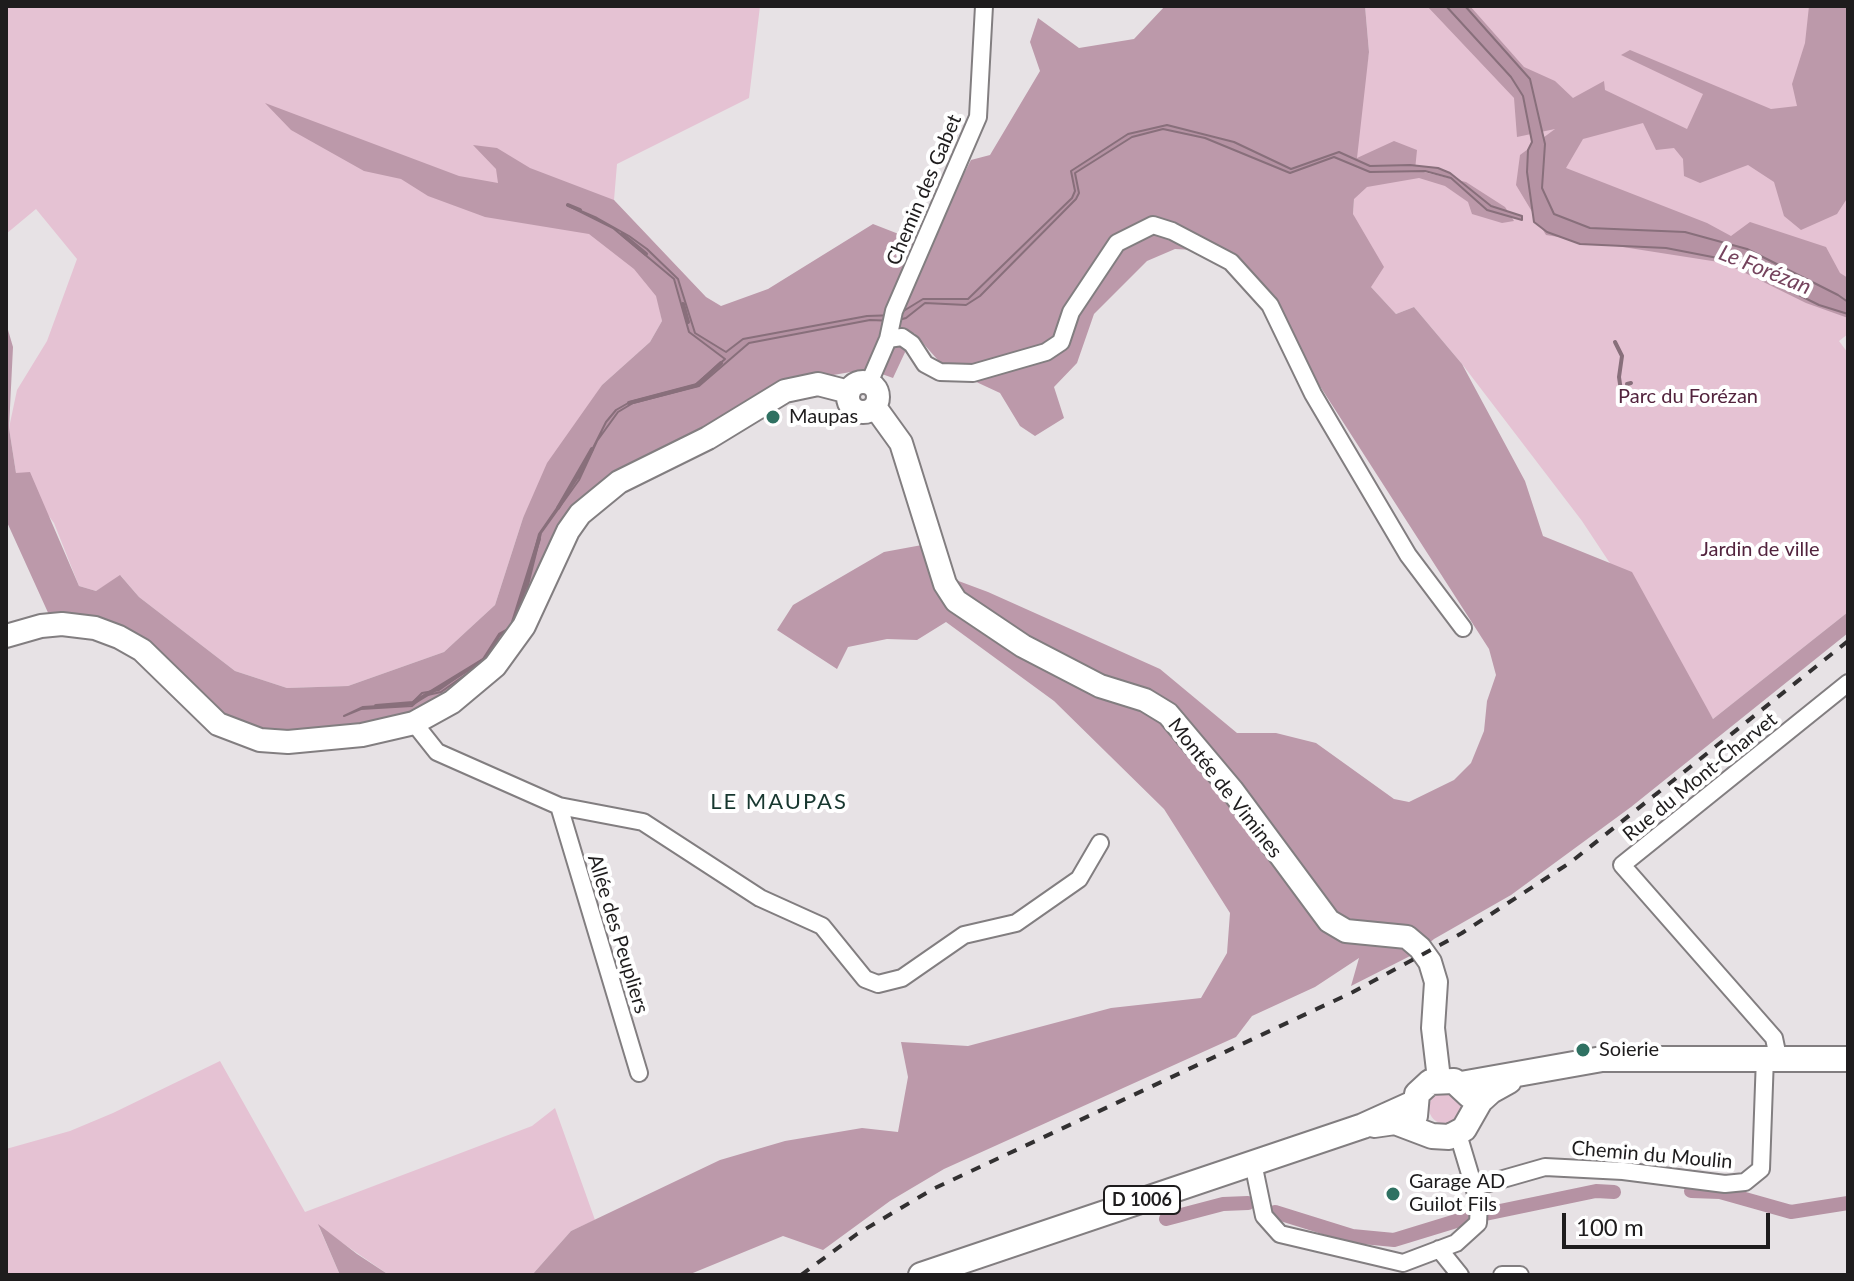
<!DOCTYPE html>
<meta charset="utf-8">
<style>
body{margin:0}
#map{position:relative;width:1854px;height:1281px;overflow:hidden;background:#e7e2e5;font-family:Lato,sans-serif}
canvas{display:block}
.frame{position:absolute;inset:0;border:8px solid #1e1c1d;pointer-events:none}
.scale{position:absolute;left:1562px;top:1213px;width:208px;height:36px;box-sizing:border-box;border:4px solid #1e1c1d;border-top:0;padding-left:10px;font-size:24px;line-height:28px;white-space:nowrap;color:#1e1c1d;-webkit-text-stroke:6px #fff;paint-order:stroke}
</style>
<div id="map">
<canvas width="1854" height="1281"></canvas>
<div class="frame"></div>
<div class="scale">100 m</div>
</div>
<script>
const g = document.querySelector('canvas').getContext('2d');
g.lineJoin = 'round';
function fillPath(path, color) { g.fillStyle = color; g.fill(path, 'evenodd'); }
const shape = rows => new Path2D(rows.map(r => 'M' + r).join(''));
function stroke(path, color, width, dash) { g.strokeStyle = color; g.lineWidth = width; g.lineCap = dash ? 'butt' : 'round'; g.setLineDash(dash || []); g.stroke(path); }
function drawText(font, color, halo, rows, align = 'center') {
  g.font = font + ' Lato,sans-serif'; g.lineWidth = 8; g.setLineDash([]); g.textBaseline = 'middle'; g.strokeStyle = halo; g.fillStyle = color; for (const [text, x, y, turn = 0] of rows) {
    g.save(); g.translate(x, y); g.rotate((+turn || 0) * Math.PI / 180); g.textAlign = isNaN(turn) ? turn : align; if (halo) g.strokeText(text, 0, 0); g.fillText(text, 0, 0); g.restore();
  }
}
fillPath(shape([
 [6,6,760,6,749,98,617,164,614,200,657,296,662,321,650,342,602,385,523,518,495,605,444,652,348,686,287,688,235,671,139,597,121,576,96,591,79,586,54,523,16,473,9,428,17,390,47,341,77,259,36,209,6,234],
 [1365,6,1848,6,1848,334,1839,341,1848,353,1848,612,1713,719,1582,521,1462,364,1414,307,1396,314,1370,286,1353,214,1359,118,1369,52],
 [220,1061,305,1212,532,1126,555,1108,595,1220,571,1231,532,1275,389,1275,319,1227,340,1275,6,1275,6,1149,70,1131,113,1113],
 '1429 1108a16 16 0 1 1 32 0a16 16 0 1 1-32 0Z'
]), '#e5c2d3');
fillPath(shape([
 [1165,6,1365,6,1369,52,1357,158,1394,141,1417,150,1415,170,1466,182,1505,207,1514,221,1502,223,1472,214,1468,202,1445,186,1419,178,1367,187,1354,199,1353,214,1384,267,1371,287,1396,314,1414,307,1462,364,1525,481,1543,536,1632,572,1713,719,1848,612,1848,633,1631,807,1511,895,1434,939,1420,951,1351,986,1359,958,1315,987,1252,1016,1236,1037,944,1169,890,1201,823,1250,783,1236,688,1275,532,1275,571,1231,720,1160,785,1141,862,1128,898,1132,908,1077,901,1042,968,1046,1111,1008,1201,998,1227,953,1230,913,1164,809,1054,701,946,622,917,640,887,639,848,647,837,669,777,630,793,605,884,552,922,545,929,570,988,592,1160,669,1237,733,1276,733,1316,743,1394,799,1409,802,1454,780,1471,763,1484,731,1487,701,1496,675,1489,649,1316,380,1275,296,1233,252,1175,249,1147,261,1094,314,1077,363,1054,387,1064,418,1035,436,1020,426,1000,393,944,367,914,333,893,378,868,369,787,383,578,506,531,615,456,696,348,737,238,729,146,643,50,617,6,520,6,323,13,347,9,428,16,473,30,472,79,586,96,591,120,575,139,597,235,671,287,688,348,686,444,652,495,605,523,518,547,463,602,385,650,342,662,321,656,296,634,269,589,234,485,217,428,196,401,179,364,171,291,130,265,103,459,176,498,183,496,169,473,145,497,148,530,168,614,200,706,297,721,306,768,289,873,224,914,240,930,240,971,160,990,155,1040,71,1030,42,1038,18,1079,48,1134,39],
 [1427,6,1470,6,1524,67,1555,81,1573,98,1604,81,1605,90,1687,129,1703,94,1621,55,1630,50,1771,109,1797,106,1792,84,1805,43,1809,6,1848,6,1848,197,1837,214,1801,230,1784,216,1774,182,1748,165,1700,183,1684,176,1683,159,1674,148,1656,150,1643,123,1583,139,1566,168,1707,223,1731,236,1750,222,1826,247,1840,273,1848,278,1848,318,1806,303,1725,263,1546,235,1516,185,1520,155,1555,129,1517,137,1514,98],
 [318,1224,357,1254,389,1275,340,1275]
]), '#bc99aa');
const water = shape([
 [1446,6,1465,6,1530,79,1545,144,1542,188,1554,214,1590,228,1685,232,1747,249,1838,295,1848,302,1848,314,1819,305,1728,260,1666,248,1580,244,1547,232,1534,222,1527,172,1528,150,1532,142,1523,96,1511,77,1446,6],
 [1167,125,1234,142,1291,169,1339,152,1370,166,1410,165,1438,168,1450,173,1491,206,1522,216,1522,220,1487,210,1451,178,1425,171,1370,172,1334,157,1290,173,1205,138,1163,129,1132,137,1075,173,1079,193,1076,199,980,296,966,305,925,303,906,318,895,321,870,320,749,343,699,386,633,403,618,412,597,441,579,480,541,533,524,601,512,629,500,635,485,661,441,692,423,696,412,706,361,709,344,716,363,707,411,704,422,693,439,690,483,659,499,634,510,628,522,600,539,534,579,476,606,422,616,410,630,402,695,385,725,359,689,332,674,279,613,228,567,205,597,218,629,236,647,249,678,279,695,333,726,352,743,339,867,316,897,315,923,299,968,299,1072,198,1075,191,1071,171,1128,134,1167,125]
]);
fillPath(water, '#b592a3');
stroke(water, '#886f7b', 2);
stroke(shape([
 [568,205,580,210],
 [622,234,646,254],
 [683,304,688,322],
 [1615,342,1622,356,1619,377,1621,391],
 [1627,384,1631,383],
 [629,403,697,385,721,363],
 [558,508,592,449],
 [513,622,539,539],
 [376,706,413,703,485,659,504,636]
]), '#886f7b', 4);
stroke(shape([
 [1691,1191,1720,1192,1791,1212,1848,1203],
 [1275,1212,1352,1236,1394,1240,1466,1218,1596,1191,1614,1192],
 [1166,1219,1223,1204,1248,1203]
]), '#b592a3', 14);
const street = shape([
 [888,339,902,337,912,344,925,364,940,372,973,373,1046,352,1061,342,1071,312,1117,243,1153,225,1172,231,1231,262,1270,305,1313,394,1408,555,1463,628],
 [869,383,888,339,894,311,978,117,984,6],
 [414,723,437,752,559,806,643,822,760,898,822,926,865,979,878,984,902,978,964,935,1016,923,1079,879,1100,843],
 [559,806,639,1073],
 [1778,1057,1774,1038,1622,865,1848,683],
 [1253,1163,1264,1216,1280,1234,1403,1263,1456,1243,1478,1223,1479,1204,1458,1134],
 [1475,1187,1545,1167,1623,1171,1725,1184,1745,1182,1761,1169,1765,1057],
 [1439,1249,1460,1275],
 [1502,1275,1520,1275]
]);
const secondary = shape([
 '848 397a15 15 0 1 1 30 0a15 15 0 1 1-30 0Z',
 [875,407,901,443,945,584,956,601,1023,646,1100,686,1145,700,1168,714,1232,790,1329,921,1346,931,1407,937,1420,948,1430,962,1436,982,1433,1028,1439,1079],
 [6,636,41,626,62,624,95,628,119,637,142,650,218,724,260,740,288,742,362,735,414,723,452,702,495,666,524,626,568,531,580,514,619,482,708,438,785,391,818,384,849,392]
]);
const primary = shape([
 [1461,1084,1602,1059,1848,1059],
 [1415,1116,1417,1094,1430,1082,1454,1081,1469,1095],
 [1374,1125,1395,1122,1432,1136,1449,1137,1464,1129,1480,1101,1491,1091,1509,1081],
 [921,1275,1363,1126,1414,1103]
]);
stroke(street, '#827e80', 20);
stroke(secondary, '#827e80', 26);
stroke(primary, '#827e80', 28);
stroke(street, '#fff', 16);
stroke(secondary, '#fff', 22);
stroke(primary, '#fff', 24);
stroke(shape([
 [801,1275,857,1234,933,1189,1353,992,1462,933,1571,862,1848,641]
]), '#323031', 4, [10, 10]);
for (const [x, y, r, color] of [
 [773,417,8,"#2f7162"],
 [1583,1050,8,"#2f7162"],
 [1393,1194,8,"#2f7162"]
]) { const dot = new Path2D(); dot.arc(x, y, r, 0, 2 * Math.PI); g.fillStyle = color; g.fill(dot); stroke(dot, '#fff', 3); }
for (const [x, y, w] of [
 [1142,1200,76]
]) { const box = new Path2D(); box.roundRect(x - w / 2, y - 14, w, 28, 6); g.fillStyle = '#fff'; g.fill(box); stroke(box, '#1e1c1d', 2); }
drawText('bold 18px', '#1e1c1d', null, [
 ["D 1006",1142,1200]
]);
drawText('20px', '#1e1c1d', '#fff', [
 ["Chemin des Gabet",924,190,-67],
 ["Rue du Mont-Charvet",1700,777,-39],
 ["Montée de Vimines",1225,788,52],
 ["Allée des Peupliers",618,934,73],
 ["Chemin du Moulin",1652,1155,5]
]);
drawText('20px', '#52233d', '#fff', [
 ["Parc du Forézan",1688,397],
 ["Jardin de ville",1760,550]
]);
drawText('20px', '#1e1c1d', '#fff', [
 ["Maupas",789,417],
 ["Soierie",1599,1050],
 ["Garage AD",1409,1182],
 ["Guilot Fils",1409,1205]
], 'left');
drawText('italic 22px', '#75435d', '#fff', [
 ["Le Forézan",1765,270,22]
]);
g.letterSpacing = '2px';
drawText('22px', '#17372f', '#fff', [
 ["LE MAUPAS",779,802]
]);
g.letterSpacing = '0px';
</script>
